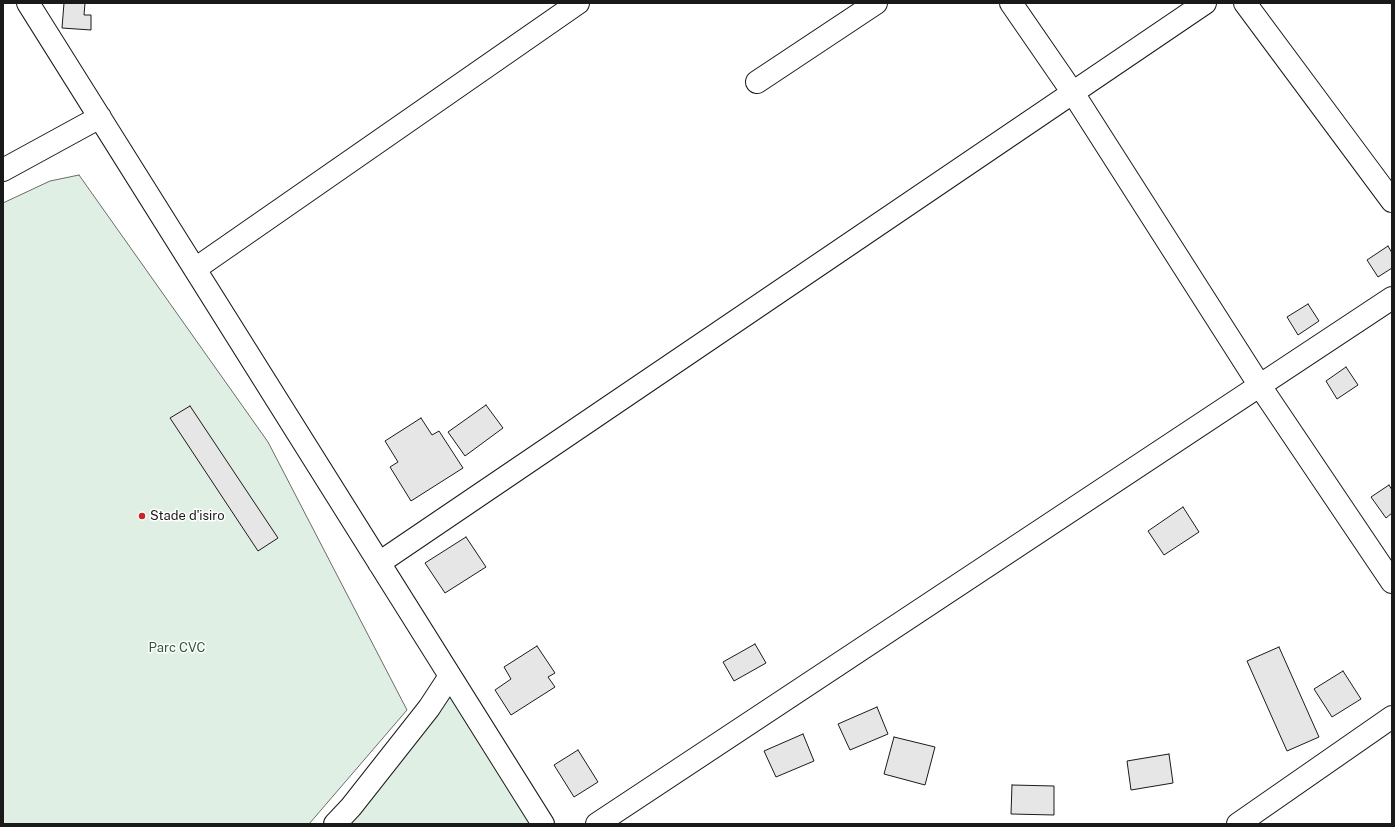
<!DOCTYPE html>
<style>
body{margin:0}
#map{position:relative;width:1395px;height:827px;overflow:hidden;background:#fff;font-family:"Public Sans",sans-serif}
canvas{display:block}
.frame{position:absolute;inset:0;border:4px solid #1a1a1a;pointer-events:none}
</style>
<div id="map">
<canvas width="1395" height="827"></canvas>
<div class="frame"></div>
</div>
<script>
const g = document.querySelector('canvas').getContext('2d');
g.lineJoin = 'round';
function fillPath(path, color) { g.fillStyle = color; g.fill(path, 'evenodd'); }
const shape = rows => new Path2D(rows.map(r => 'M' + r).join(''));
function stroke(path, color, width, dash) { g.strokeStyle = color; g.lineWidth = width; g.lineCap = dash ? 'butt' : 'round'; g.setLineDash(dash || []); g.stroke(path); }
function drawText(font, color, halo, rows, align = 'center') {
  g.font = font + ' "Public Sans",sans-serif'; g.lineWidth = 3; g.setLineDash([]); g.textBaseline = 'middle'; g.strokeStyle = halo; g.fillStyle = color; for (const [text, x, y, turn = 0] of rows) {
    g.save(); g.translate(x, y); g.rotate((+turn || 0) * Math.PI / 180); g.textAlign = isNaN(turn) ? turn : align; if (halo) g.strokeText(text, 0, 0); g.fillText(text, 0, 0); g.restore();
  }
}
const green = shape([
 [79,175,268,442,407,710,309,824,3,824,3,203,50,181,79,175],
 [451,689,533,824,344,824,451,689]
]);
fillPath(green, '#e0efe3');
stroke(green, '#6a6a6a', 1);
const building = shape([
 [64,3,85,3,84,15,91,15,91,30,62,28,64,3],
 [1388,246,1392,253,1392,268,1378,277,1367,260,1388,246],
 [1308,304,1319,321,1298,335,1287,317,1308,304],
 [1346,367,1358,385,1337,399,1326,381,1346,367],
 [486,405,503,428,465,456,448,432,486,405],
 [190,406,278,538,258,551,170,418,190,406],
 [421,418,432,435,439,431,463,468,411,501,390,467,398,462,385,441,421,418],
 [1389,485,1392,490,1392,513,1386,518,1371,497,1389,485],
 [1183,507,1199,532,1164,555,1148,531,1183,507],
 [466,537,486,567,445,593,425,563,466,537],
 [755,644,766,663,734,681,723,662,755,644],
 [537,646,555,673,548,677,555,687,511,715,495,690,511,679,504,667,537,646],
 [1279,647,1319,737,1287,751,1247,661,1279,647],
 [1343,671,1361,699,1332,717,1314,689,1343,671],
 [877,707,888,734,850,750,838,724,877,707],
 [803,734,814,761,776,777,764,751,803,734],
 [894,737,935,747,925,785,884,774,894,737],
 [578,750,598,782,574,797,554,765,578,750],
 [1169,754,1173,783,1131,790,1127,761,1169,754],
 [1012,785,1054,786,1054,815,1011,814,1012,785]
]);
fillPath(building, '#e6e6e6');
stroke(building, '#1a1a1a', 1);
const minor = shape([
 [28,3,543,824],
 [1011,3,1073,93,1260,386,1392,582],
 [1245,3,1392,201],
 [757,82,876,3],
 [3,170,100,117],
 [195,269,578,3],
 [379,563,1205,3],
 [335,824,351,807,429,708,450,676],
 [597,824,1392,298],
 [1238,824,1392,717]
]);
stroke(minor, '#1a1a1a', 24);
stroke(minor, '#fff', 22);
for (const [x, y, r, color] of [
 [142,516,4,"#c62828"]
]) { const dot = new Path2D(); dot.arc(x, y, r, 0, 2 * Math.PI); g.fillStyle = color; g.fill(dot); stroke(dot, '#fff', 1.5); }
drawText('13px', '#1a1a1a', '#fff', [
 ["Stade d'isiro",150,516]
], 'left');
drawText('13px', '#2b5a34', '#fff', [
 ["Parc CVC",177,648]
]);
</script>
